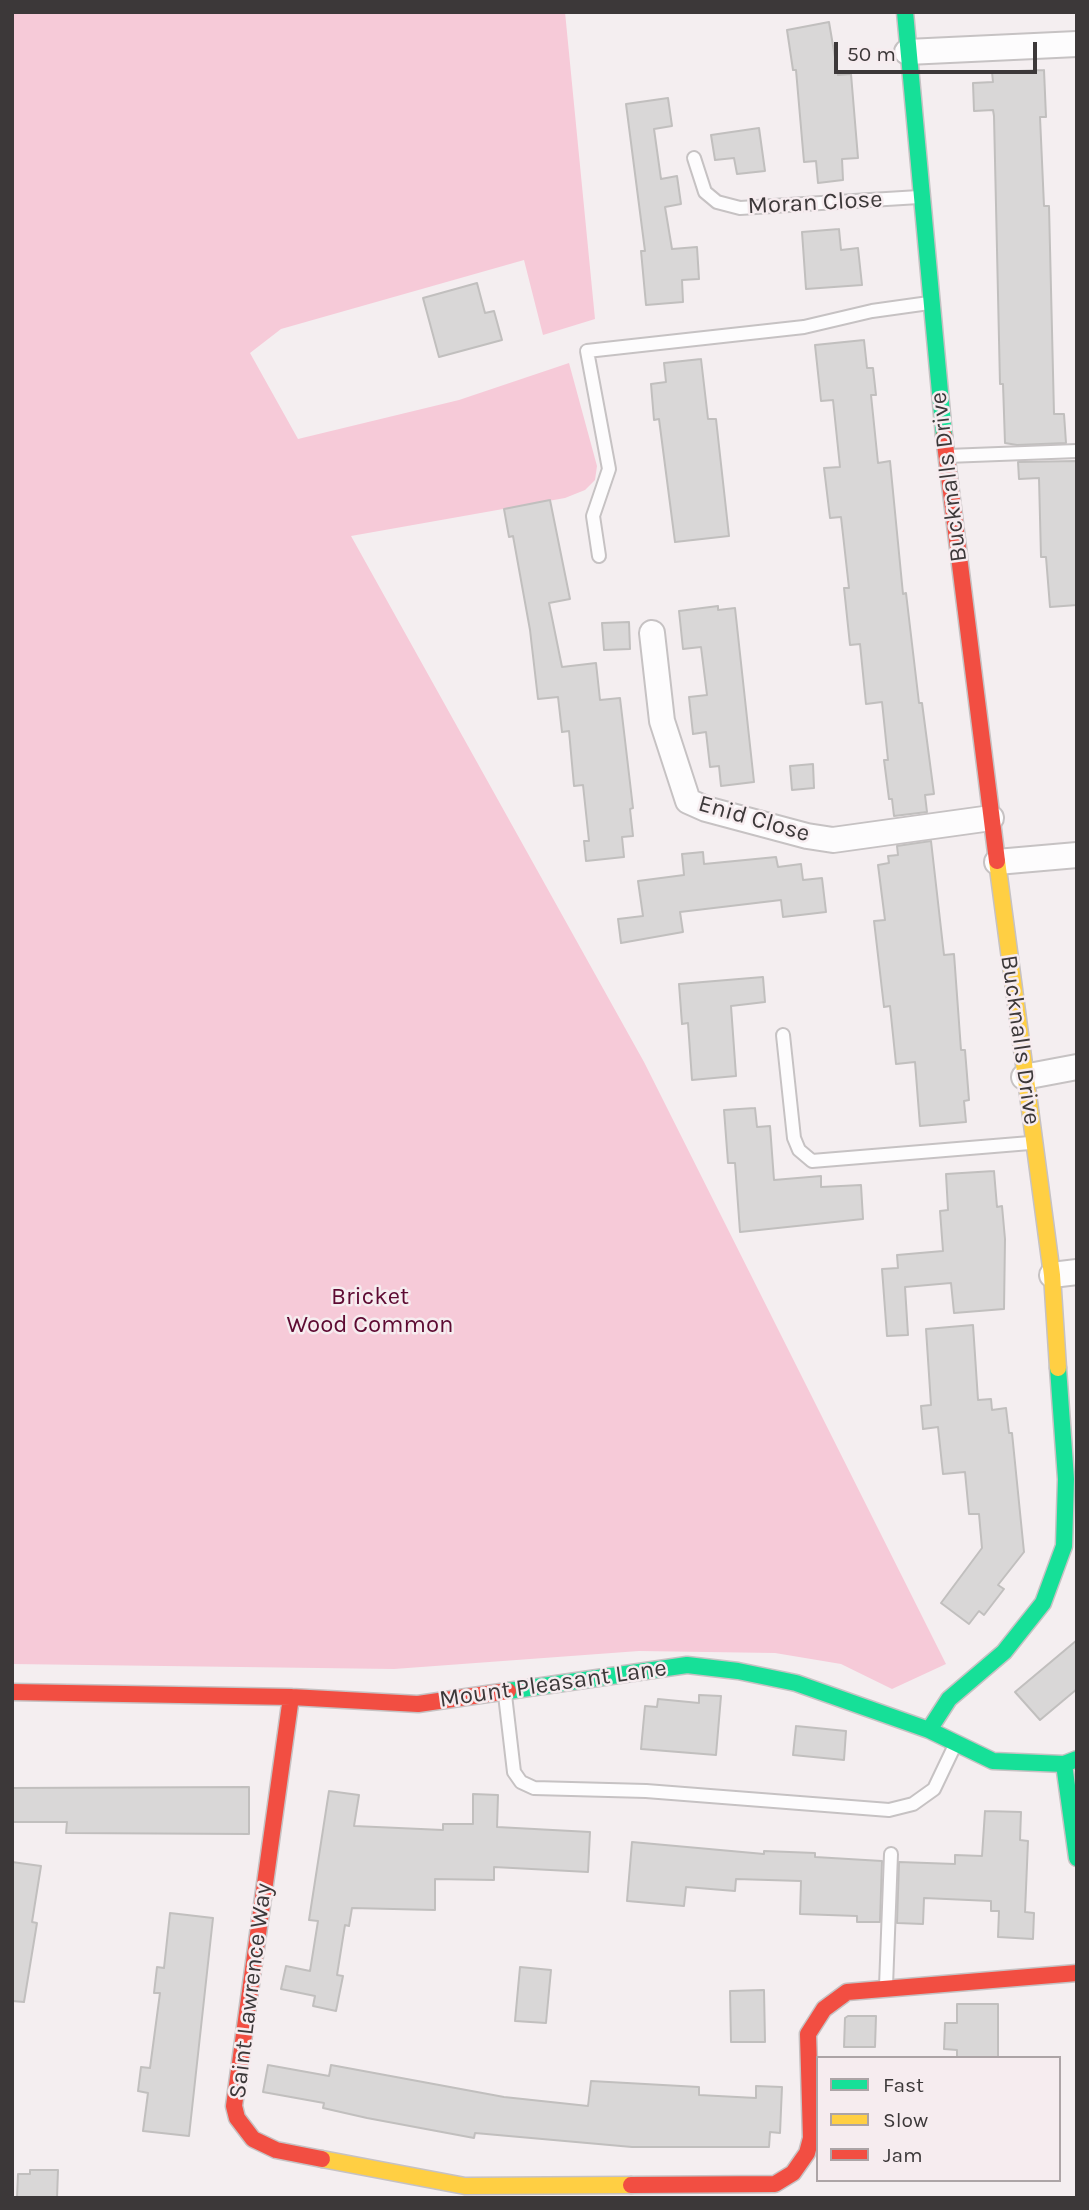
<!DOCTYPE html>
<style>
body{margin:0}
#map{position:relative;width:1089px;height:2210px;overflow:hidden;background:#f4eef0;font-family:Karla,sans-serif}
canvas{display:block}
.frame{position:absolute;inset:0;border:14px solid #3c3839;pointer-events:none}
.legend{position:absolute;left:816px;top:2056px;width:245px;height:126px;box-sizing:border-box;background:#f6ecef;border:2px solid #aca4a6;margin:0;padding:9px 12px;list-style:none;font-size:21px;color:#3c3839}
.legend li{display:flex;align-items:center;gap:14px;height:35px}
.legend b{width:35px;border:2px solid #aca4a6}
.scale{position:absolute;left:834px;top:42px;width:203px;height:32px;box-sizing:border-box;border:4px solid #3c3839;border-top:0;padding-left:9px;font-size:21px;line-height:24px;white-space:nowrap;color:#3c3839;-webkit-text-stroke:5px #f6ecef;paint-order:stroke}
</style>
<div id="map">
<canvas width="1089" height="2210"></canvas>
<div class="frame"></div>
<ul class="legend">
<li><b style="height:9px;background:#16e098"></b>Fast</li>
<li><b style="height:9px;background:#ffcf43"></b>Slow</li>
<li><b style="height:9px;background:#f24e42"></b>Jam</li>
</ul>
<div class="scale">50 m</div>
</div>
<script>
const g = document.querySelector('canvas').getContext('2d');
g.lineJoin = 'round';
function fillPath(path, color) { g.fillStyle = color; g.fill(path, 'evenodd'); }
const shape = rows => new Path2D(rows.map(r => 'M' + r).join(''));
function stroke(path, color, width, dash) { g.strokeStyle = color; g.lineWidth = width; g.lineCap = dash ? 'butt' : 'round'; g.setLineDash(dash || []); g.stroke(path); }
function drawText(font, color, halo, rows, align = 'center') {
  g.font = font + ' Karla,sans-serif'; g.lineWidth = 5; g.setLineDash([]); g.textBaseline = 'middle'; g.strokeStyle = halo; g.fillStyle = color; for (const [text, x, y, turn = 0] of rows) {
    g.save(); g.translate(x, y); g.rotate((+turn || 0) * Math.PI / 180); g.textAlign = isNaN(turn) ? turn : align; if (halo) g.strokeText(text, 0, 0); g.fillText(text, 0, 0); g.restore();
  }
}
fillPath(shape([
 [12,12,565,12,595,319,543,335,524,260,281,329,250,353,298,439,459,400,569,363,597,466,595,480,585,490,565,498,351,536,644,1062,946,1664,892,1689,841,1664,775,1653,639,1651,394,1669,12,1664]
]), '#f6cad8');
const building = shape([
 [829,22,838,75,851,74,858,158,842,159,843,180,818,183,816,161,804,162,796,70,793,70,787,30,829,22],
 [1044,70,1046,117,1040,117,1044,206,1049,206,1054,414,1064,414,1066,443,1017,445,1005,443,1003,384,1000,384,994,116,993,110,974,111,973,83,993,82,992,72,1044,70],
 [668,98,672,126,654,129,661,179,677,176,681,204,665,207,672,249,697,247,699,279,682,280,683,302,646,305,641,251,645,251,626,104,668,98],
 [759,128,765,171,737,174,734,158,715,160,711,135,759,128],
 [839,229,841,250,858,248,862,285,806,289,802,232,839,229],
 [477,283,485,313,494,311,502,340,439,357,423,298,477,283],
 [864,340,867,368,873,368,876,395,871,395,878,463,890,461,903,594,906,593,919,703,922,703,934,794,925,795,927,812,894,816,892,799,889,799,884,760,888,760,882,702,866,704,860,644,850,645,844,588,849,588,841,517,830,518,824,468,840,467,833,400,821,401,815,345,864,340],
 [701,359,708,419,716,419,729,536,675,542,659,419,654,420,651,384,666,382,664,363,701,359],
 [1077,461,1077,605,1050,607,1046,557,1041,557,1039,478,1019,479,1018,462,1077,461],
 [550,500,570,599,549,603,562,667,596,663,600,700,620,698,633,808,630,809,633,836,622,837,624,857,586,861,584,841,589,841,583,785,574,786,569,731,562,732,558,697,538,699,530,630,513,536,509,537,504,509,550,500],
 [718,606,718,610,735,608,754,782,721,786,719,766,710,767,706,732,693,734,689,697,707,695,701,647,683,649,679,611,718,606],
 [629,622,630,649,604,650,602,623,629,622],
 [813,764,814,788,792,790,790,766,813,764],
 [931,841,944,955,954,954,961,1050,965,1050,969,1100,964,1101,966,1122,920,1126,915,1062,896,1064,890,1006,884,1007,874,921,885,920,878,865,889,863,888,856,898,855,897,846,931,841],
 [703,852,704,864,776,857,778,867,801,864,803,880,822,878,826,912,783,917,781,900,680,912,683,932,621,943,618,919,643,916,638,881,684,875,682,854,703,852],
 [763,977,765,1002,731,1006,736,1076,692,1080,688,1023,682,1024,679,984,763,977],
 [755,1108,757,1127,770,1126,774,1180,821,1176,821,1187,861,1185,863,1219,740,1232,735,1163,728,1163,724,1110,755,1108],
 [994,1171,997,1207,1002,1206,1005,1239,1004,1309,954,1313,951,1283,905,1287,908,1335,887,1336,882,1269,898,1268,897,1255,943,1251,940,1211,948,1210,946,1174,994,1171],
 [973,1325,978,1400,991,1399,992,1410,1006,1408,1009,1433,1012,1433,1024,1552,998,1585,1004,1589,984,1615,979,1611,969,1624,941,1603,982,1548,979,1514,969,1514,965,1472,943,1474,938,1427,923,1429,921,1406,931,1405,926,1329,973,1325],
 [1077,1640,1077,1689,1040,1720,1015,1692,1077,1640],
 [699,1695,721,1696,716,1755,641,1749,645,1706,657,1707,658,1699,699,1703,699,1695],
 [796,1726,846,1731,844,1760,793,1755,796,1726],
 [249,1787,249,1834,66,1833,67,1822,12,1822,12,1788,249,1787],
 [329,1791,359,1795,354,1826,443,1830,443,1824,473,1824,473,1794,498,1795,497,1827,590,1832,588,1872,494,1867,494,1880,435,1879,435,1910,352,1908,349,1926,345,1925,337,1975,343,1976,336,2011,313,2006,315,1996,281,1989,286,1966,310,1971,318,1921,309,1920,329,1791],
 [985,1811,1021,1812,1020,1840,1028,1841,1025,1912,1034,1913,1033,1939,998,1937,999,1911,991,1911,991,1901,924,1898,923,1924,897,1923,899,1862,955,1864,955,1855,982,1856,985,1811],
 [632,1842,764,1854,764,1851,815,1853,815,1857,882,1861,880,1922,857,1922,857,1916,800,1914,801,1881,736,1879,735,1891,686,1887,684,1906,627,1901,632,1842],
 [12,1862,41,1866,32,1922,37,1923,24,2002,12,2001,12,1862],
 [170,1913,213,1918,189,2136,143,2131,148,2093,138,2091,141,2067,150,2068,160,1993,154,1993,157,1967,164,1968,170,1913],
 [520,1967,551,1970,546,2023,515,2021,520,1967],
 [764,1990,765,2042,731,2042,730,1991,764,1990],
 [957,2004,998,2004,998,2058,957,2058,957,2050,944,2049,945,2023,957,2023,957,2004],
 [848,2016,876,2016,875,2047,844,2047,845,2018,848,2016],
 [268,2065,329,2076,331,2065,504,2097,588,2106,591,2081,699,2087,699,2095,756,2098,756,2086,782,2087,780,2133,770,2132,769,2147,632,2147,475,2133,474,2138,367,2118,323,2108,324,2103,263,2092,268,2065],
 [30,2170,58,2170,57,2198,17,2198,18,2174,30,2174,30,2170]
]);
fillPath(building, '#d9d7d7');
stroke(building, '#c1bfbe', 2);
const lane = shape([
 [694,158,705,192,717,202,740,208,919,197],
 [947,456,1077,451],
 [599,556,593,516,609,469,587,351,804,327,872,311,929,303],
 [783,1035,794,1138,799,1150,812,1161,1030,1143],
 [505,1695,514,1772,521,1782,534,1788,646,1791,889,1810,913,1804,934,1789,955,1745],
 [886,1986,891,1854]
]);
const street = shape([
 [907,52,1077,44],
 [652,633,662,721,688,801,706,809,807,836,833,840,991,818],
 [997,862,1077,855],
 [1024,1077,1077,1067],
 [1052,1275,1077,1272]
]);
const fast = shape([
 [905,12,944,436],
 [508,1691,687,1665,738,1671,796,1683,929,1730,993,1761,1064,1764,1077,1759],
 [929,1730,949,1699,1004,1652,1043,1603,1064,1546,1066,1479,1058,1368],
 [1064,1764,1077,1858]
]);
const slow = shape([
 [997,861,1052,1275,1058,1368],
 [322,2159,465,2186,631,2185]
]);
const jam = shape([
 [944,436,997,861],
 [12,1692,291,1697,418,1704,508,1691],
 [291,1697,234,2106,237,2118,253,2139,276,2150,322,2159],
 [631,2185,775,2184,793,2173,807,2153,811,2138,808,2034,824,2009,847,1992,1077,1973]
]);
stroke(lane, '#c6c2c3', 16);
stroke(street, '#c6c2c3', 28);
stroke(fast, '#c6c2c3', 19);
stroke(slow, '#c6c2c3', 19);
stroke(jam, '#c6c2c3', 19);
stroke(lane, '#fdfcfd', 12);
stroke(street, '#fdfcfd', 24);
stroke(fast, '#16e098', 16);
stroke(slow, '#ffcf43', 16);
stroke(jam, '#f24e42', 16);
drawText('24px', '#3c3839', '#f6ecef', [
 ["Moran Close",815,203,-3],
 ["Bucknalls Drive",949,477,-97],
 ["Enid Close",754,819,16],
 ["Bucknalls Drive",1020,1040,82],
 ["Mount Pleasant Lane",553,1684,-8],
 ["Saint Lawrence Way",251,1991,-83]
]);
drawText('24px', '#5d0a32', '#f6ecef', [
 ["Bricket",370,1297],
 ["Wood Common",370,1325]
]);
</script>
